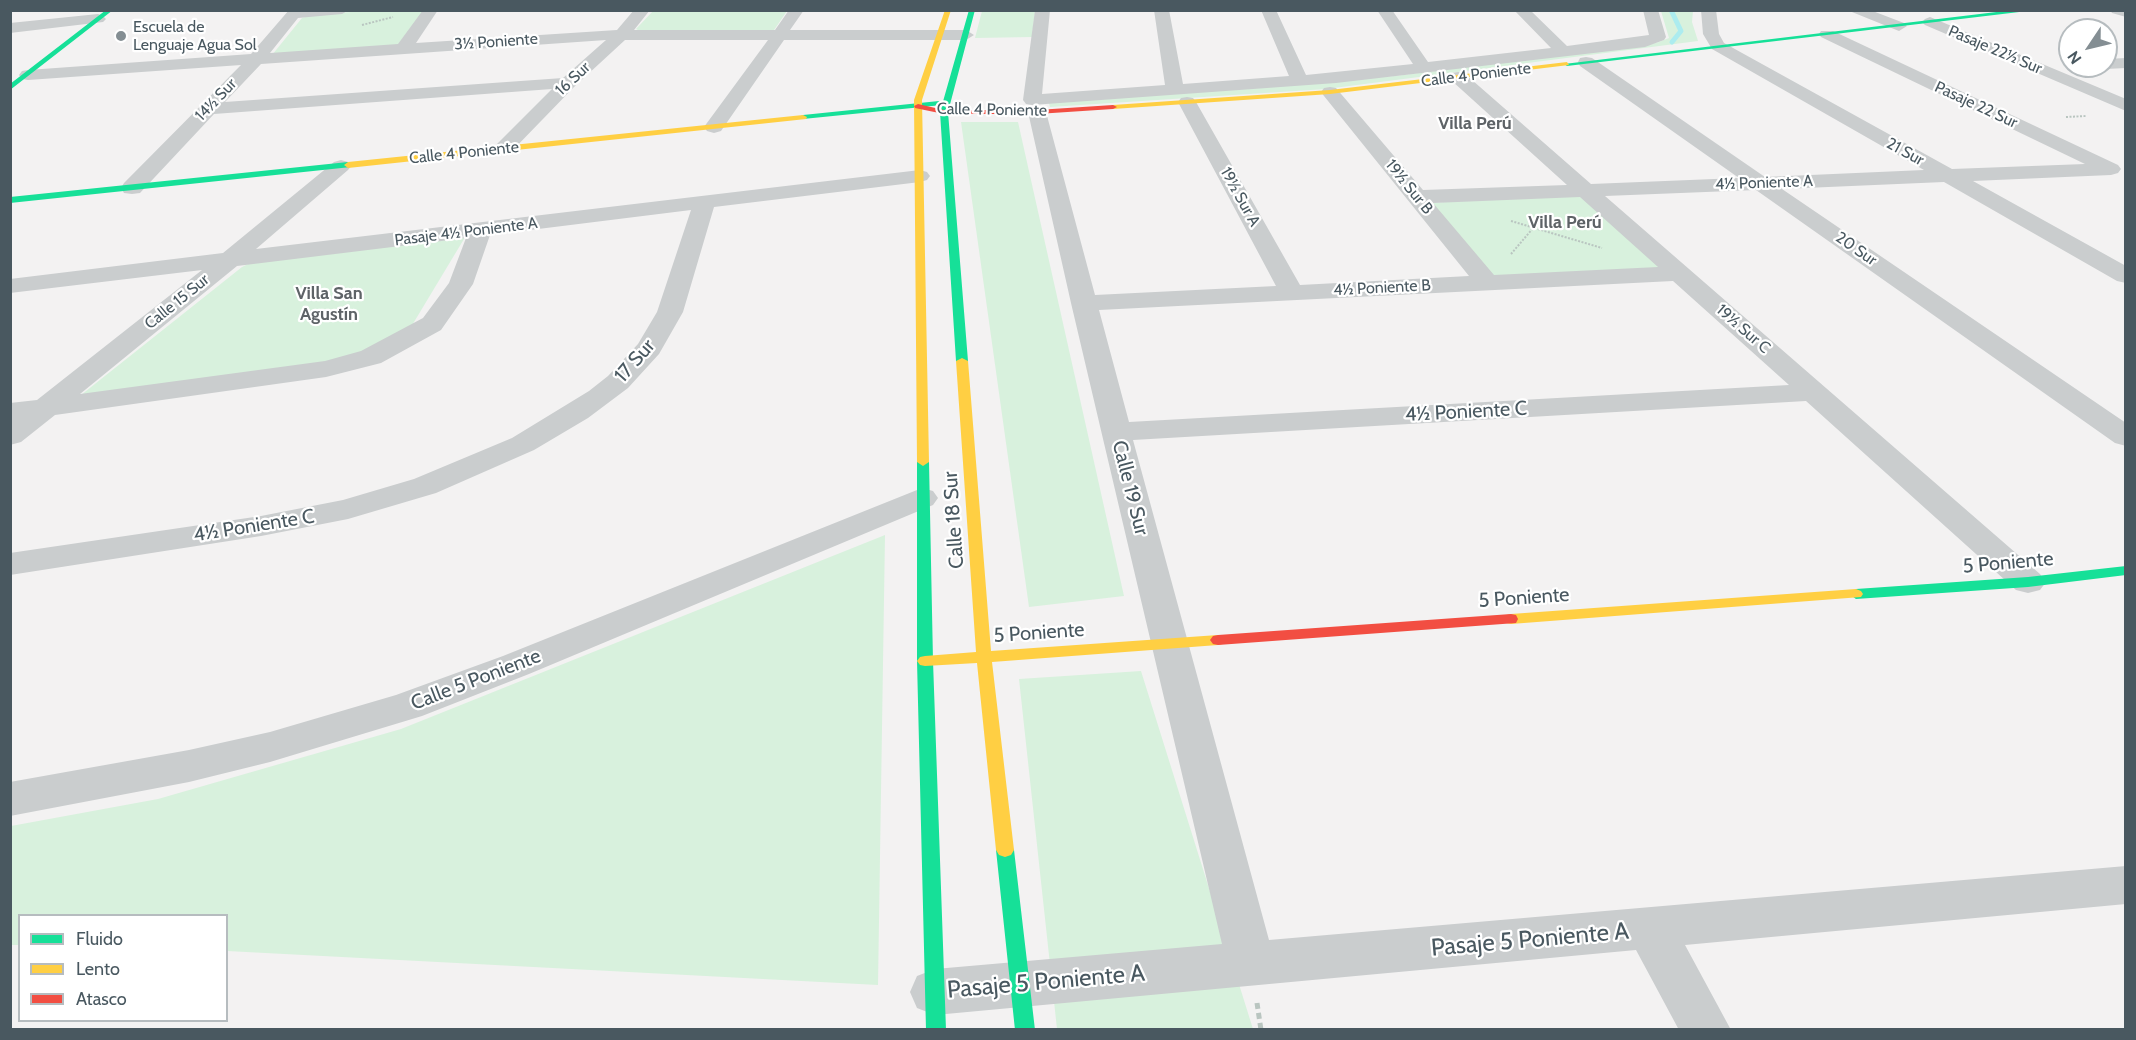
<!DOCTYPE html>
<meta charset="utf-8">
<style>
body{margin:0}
#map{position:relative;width:2136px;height:1040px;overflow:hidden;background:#f3f2f2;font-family:Cabin,sans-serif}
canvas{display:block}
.frame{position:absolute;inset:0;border:12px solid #495860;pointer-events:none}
.legend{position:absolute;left:18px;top:914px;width:210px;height:108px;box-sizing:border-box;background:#fff;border:2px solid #b6bcbf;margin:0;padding:8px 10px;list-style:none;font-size:18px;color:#495860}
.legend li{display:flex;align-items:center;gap:12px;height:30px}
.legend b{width:30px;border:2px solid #b6bcbf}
.north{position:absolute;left:2058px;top:18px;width:60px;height:60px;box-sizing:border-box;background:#fff;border:2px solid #b6bcbf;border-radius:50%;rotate:235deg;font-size:16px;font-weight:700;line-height:24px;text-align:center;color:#495860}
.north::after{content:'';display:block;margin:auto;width:21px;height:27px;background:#848e93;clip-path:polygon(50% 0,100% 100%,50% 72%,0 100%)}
</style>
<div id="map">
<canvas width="2136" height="1040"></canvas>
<div class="frame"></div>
<ul class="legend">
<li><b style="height:8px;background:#16e098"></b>Fluido</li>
<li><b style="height:8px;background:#ffcf43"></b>Lento</li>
<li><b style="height:8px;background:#f24e42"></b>Atasco</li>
</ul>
<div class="north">N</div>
</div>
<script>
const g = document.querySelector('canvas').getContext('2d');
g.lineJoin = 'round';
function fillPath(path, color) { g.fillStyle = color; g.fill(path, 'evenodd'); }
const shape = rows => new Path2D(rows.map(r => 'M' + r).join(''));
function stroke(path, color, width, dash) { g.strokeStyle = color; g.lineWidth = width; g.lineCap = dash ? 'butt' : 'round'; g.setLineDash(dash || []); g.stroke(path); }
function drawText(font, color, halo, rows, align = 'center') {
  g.font = font + ' Cabin,sans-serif'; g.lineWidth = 4.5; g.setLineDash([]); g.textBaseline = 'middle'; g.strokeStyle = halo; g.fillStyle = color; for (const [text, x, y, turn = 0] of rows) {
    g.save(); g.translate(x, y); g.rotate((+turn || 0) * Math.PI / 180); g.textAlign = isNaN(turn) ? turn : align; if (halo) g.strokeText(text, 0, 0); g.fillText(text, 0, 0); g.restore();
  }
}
fillPath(shape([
 [369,11,424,11,397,46,272,55,302,18,315,14],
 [653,11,787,11,772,33,642,32,636,29],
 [982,11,1035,11,1032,37,975,38],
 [1661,11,1693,11,1692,22,1698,41,1326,89,1050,107,1049,103,1395,76,1656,43,1669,38],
 [961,122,1018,122,1124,596,1029,607],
 [1577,191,1665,271,1486,279,1422,204],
 [467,234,408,332,342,361,76,399,242,267,256,260],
 [885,535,878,985,227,951,226,916,20,916,19,945,11,945,11,826,158,799,401,729],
 [1141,671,1253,1029,1057,1029,1019,679]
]), '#d8f1dd');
stroke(shape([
 [1671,10,1681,31,1672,42]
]), '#acecef', 5);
stroke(shape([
 [362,25,393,17],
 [2066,117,2086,116],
 [1511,221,1602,248],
 [1511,254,1534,227,1545,219]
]), '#b9c5c0', 2, [2, 1.5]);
stroke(shape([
 [1257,1003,1261,1030]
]), '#b9c5c0', 5, [6, 4]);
fillPath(shape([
 [289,10,349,10,342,14,298,18,270,53,398,44,423,10,438,10,416,43,617,30,634,10,650,10,634,30,775,30,789,10,804,10,790,30,966,30,974,35,966,40,784,40,721,131,714,133,707,131,704,127,768,40,625,40,574,87,510,153,503,155,496,153,493,149,496,145,552,89,214,114,140,193,132,194,124,193,121,188,124,183,241,65,28,80,22,79,19,75,22,71,28,70,251,54,289,10],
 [606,40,563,78,225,102,261,64,606,40],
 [1035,10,1050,10,1042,94,1165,85,1154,10,1169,10,1183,84,1289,76,1261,10,1276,10,1306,75,1413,64,1377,10,1392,10,1428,62,1551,48,1514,10,1530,10,1567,46,1649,35,1643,10,1658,10,1666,37,1664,40,1645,47,1336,83,1032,105,1026,104,1023,100,1035,10],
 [1701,10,1716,10,1719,34,1724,43,1952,169,2085,164,1821,37,1819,34,1821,31,1833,31,2118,165,2121,169,2118,173,2111,175,1973,181,2126,266,2126,283,2117,281,1944,182,1782,189,2126,423,2126,446,2115,443,1756,190,1605,196,2040,574,2046,582,2040,590,2028,593,2016,590,1806,401,1133,440,1269,940,2126,866,2126,904,1685,945,1731,1030,1679,1030,1636,950,935,1015,917,1008,910,992,917,976,935,969,1222,944,1071,303,1028,112,1030,108,1037,106,1044,108,1046,112,1095,295,1276,286,1178,102,1181,98,1187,97,1193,98,1196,102,1300,285,1469,276,1324,96,1321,92,1324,88,1330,87,1336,88,1423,190,1567,185,1452,81,1449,77,1452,73,1458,72,1464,73,1591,184,1739,178,1580,66,1578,62,1580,58,1586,57,1592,58,1765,177,1924,170,1712,49,1703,34,1701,10],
 [1580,197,1658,267,1494,275,1433,203,1580,197],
 [1673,281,1789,385,1129,422,1099,310,1673,281],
 [1847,10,1870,10,1904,23,1907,26,1899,31,1894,29,1847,10],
 [2110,10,2126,10,2126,17,2112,13,2110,10],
 [98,14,103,16,106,19,103,22,10,33,10,23,98,14],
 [1930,17,2126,99,2126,111,1925,25,1922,22,1925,19,1930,17],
 [2126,58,2126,68,2106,69,2099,66,2106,66,2106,59,2126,58],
 [341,160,348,162,351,166,348,170,256,249,920,170,927,172,930,176,927,180,920,182,714,207,683,312,659,354,628,388,588,418,534,450,436,493,348,519,261,536,10,575,10,553,261,516,343,500,414,479,512,438,589,391,608,376,638,344,657,312,691,210,490,235,473,284,441,330,381,363,326,377,55,415,21,442,10,445,10,403,37,400,202,270,10,293,10,279,223,253,334,162,341,160],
 [466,238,449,283,423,318,361,351,325,361,80,394,237,266,466,238],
 [922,488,933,491,938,498,933,505,529,674,422,716,270,762,189,782,10,816,10,782,189,750,270,732,396,695,503,656,922,488]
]), '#cacdce');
fillPath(shape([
 [106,10,113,10,10,90,10,84,106,10],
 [969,10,975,10,948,112,968,361,962,364,956,361,940,112,969,10],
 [2013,10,2036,10,1567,66,1564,64,2013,10],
 [939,101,943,103,942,105,803,119,799,117,803,115,939,101],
 [348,162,351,163,351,167,10,203,10,197,348,162],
 [923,458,929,462,933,661,946,1030,926,1030,917,661,917,462,923,458],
 [2126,566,2126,575,2028,587,1856,599,1849,594,1856,589,2028,577,2126,566],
 [1005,843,1011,845,1014,850,1035,1030,1015,1030,996,850,999,845,1005,843]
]), '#16e098');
fillPath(shape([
 [945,10,951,10,922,100,929,462,923,466,917,462,914,100,945,10],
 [1567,62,1569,65,1330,94,1113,109,1109,107,1113,105,1330,90,1567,62],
 [803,115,807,117,806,119,348,168,344,165,348,162,803,115],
 [962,358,968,361,991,651,1218,635,1223,636,1226,640,1223,644,1218,645,992,662,1014,850,1011,855,1005,857,999,855,996,850,977,663,925,666,920,665,917,661,920,657,925,656,976,652,956,361,962,358],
 [1856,589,1861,591,1863,594,1861,597,1511,624,1506,623,1504,619,1506,615,1511,614,1856,589]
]), '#ffcf43');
fillPath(shape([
 [918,104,944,110,1037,110,1113,105,1117,107,1113,109,1037,114,944,114,915,108,914,106,918,104],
 [1511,614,1516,615,1518,619,1516,623,1218,645,1213,644,1210,640,1213,636,1218,635,1511,614]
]), '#f24e42');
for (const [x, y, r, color] of [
 [121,36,6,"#848e93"]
]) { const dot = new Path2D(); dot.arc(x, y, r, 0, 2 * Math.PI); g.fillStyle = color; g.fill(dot); stroke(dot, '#fff', 2); }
drawText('16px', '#495860', '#fff', [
 ["Escuela de",133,27],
 ["Lenguaje Agua Sol",133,45]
], 'left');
drawText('16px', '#495860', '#fff', [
 ["3½ Poniente",496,42,-4],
 ["Pasaje 22½ Sur",1995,50,23],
 ["Calle 4 Poniente",1476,75,-7],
 ["16 Sur",573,79,-43],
 ["14½ Sur",216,100,-46],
 ["Pasaje 22 Sur",1976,105,25],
 ["Calle 4 Poniente",992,110,1],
 ["21 Sur",1905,152,29],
 ["Calle 4 Poniente",464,153,-6],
 ["4½ Poniente A",1764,183,-2],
 ["19½ Sur B",1409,187,51],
 ["19½ Sur A",1240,197,61],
 ["Pasaje 4½ Poniente A",466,232,-7],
 ["20 Sur",1856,249,35],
 ["4½ Poniente B",1382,288,-3],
 ["Calle 15 Sur",177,302,-39],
 ["19½ Sur C",1743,329,41]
]);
drawText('bold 18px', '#5e6367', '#fff', [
 ["Villa Perú",1475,124],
 ["Villa Perú",1565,223],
 ["Villa San",329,294],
 ["Agustín",329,315]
]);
drawText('20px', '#495860', '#fff', [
 ["17 Sur",635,361,-49],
 ["4½ Poniente C",1466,412,-3],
 ["Calle 19 Sur",1130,488,76],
 ["Calle 18 Sur",954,520,-94],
 ["4½ Poniente C",254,526,-9],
 ["5 Poniente",2008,563,-5],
 ["5 Poniente",1524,598,-4],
 ["5 Poniente",1039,633,-4],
 ["Calle 5 Poniente",476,680,-21]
]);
drawText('24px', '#495860', '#fff', [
 ["Pasaje 5 Poniente A",1530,940,-5],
 ["Pasaje 5 Poniente A",1046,982,-5]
]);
</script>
